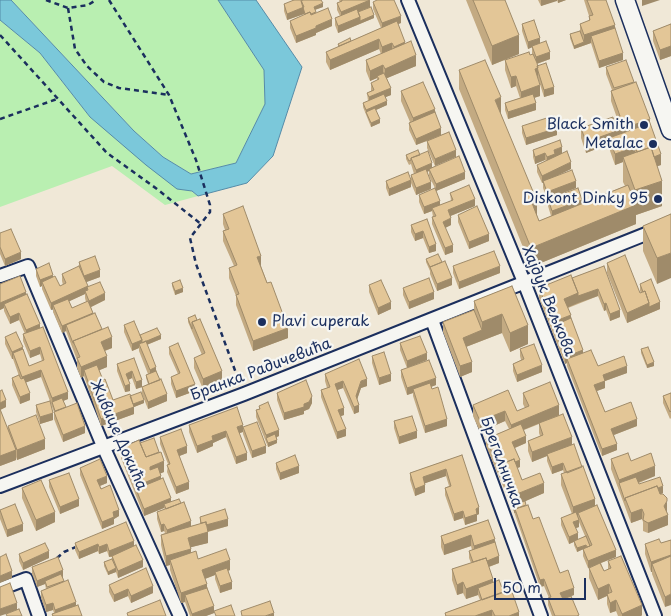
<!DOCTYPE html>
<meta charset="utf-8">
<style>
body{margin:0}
#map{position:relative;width:671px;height:616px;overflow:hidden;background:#f0e8d7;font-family:"Playpen Sans",sans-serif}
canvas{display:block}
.scale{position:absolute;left:494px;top:578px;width:92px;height:22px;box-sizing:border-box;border:2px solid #1b2f5e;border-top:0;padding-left:6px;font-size:15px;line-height:18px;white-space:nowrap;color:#1b2f5e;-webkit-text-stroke:4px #f6f6f2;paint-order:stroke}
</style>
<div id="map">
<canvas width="671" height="616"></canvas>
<div class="scale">50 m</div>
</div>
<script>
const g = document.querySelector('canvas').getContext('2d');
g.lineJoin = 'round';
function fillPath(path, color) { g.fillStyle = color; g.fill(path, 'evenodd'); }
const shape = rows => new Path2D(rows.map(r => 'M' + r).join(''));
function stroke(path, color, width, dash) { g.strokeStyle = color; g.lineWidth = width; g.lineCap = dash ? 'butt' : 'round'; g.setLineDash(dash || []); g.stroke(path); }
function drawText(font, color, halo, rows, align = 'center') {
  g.font = font + ' "Playpen Sans",sans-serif'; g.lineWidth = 4.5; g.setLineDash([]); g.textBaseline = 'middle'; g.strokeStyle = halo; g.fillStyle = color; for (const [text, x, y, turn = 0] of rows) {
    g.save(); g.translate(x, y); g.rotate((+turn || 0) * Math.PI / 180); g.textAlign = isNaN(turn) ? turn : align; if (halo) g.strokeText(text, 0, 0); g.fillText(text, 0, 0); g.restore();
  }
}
fillPath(shape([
 [11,0,218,0,264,70,265,104,236,163,191,174,163,157,134,131],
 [0,20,40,53,90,117,198,196,165,205,112,166,0,207]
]), '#b9efb1');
const water = shape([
 [0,0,11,0,134,131,163,157,191,174,236,163,265,104,264,70,218,0,256,0,302,67,273,156,247,183,198,196,192,191,177,189,146,165,90,117,40,53,0,20,0,0]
]);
fillPath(water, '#7bc8da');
stroke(water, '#558ba8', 1);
const street = shape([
 [408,0,524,282,655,616],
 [0,276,28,266,103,446,180,616],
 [432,320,541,616],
 [0,486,244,394,671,224],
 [0,589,26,579,39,616]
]);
const secondary = shape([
 [625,0,671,130]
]);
stroke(street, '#1b2f5e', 16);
stroke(secondary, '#1b2f5e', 21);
stroke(shape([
 [46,0,68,8,88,5,96,0],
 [109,0,169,95,196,160,210,205,210,212,190,238,196,264,240,384],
 [68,8,75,49,87,66,104,82,119,88,169,95],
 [0,35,107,153,157,189,201,224],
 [0,119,57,99],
 [57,558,64,552,78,546]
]), '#1b2f5e', 2.5, [5, 4]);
stroke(street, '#f6f6f2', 12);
stroke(secondary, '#f6f6f2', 18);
fillPath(shape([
 [339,0,369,0,370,7,374,18,338,33,335,25,335,18,340,16,337,10,337,3,340,2],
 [466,0,505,0,519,54,492,65],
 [538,0,566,0,558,3,557,0,541,6],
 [584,0,606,0,623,60,599,68,591,43,574,49,570,38,570,34,580,31,580,24,589,21,589,16],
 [301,1,323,7,315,10,316,13,332,26,316,33,316,35,296,43,290,28,290,21,304,15,304,14,287,20,284,11,284,4],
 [373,2,401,23,398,24,405,43,416,66,387,78,391,95,385,97,387,105,376,110,380,123,371,127,363,107,363,103,368,101,367,93,371,91,371,83,377,80,377,78,370,81,366,71,366,60,381,54,379,49,330,70,326,62,326,52,338,47,338,44,351,41,381,28,373,9],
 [522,24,540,43,550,59,537,64,554,94,544,97,538,78,540,96,534,98,536,110,508,119,505,110,505,103,520,98,516,86,511,88,505,70,505,60,532,55,532,47,528,49,522,31],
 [671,24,671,56,660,60,653,41,653,31],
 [606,67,634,83,650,124,661,165,657,166,662,206,636,215,636,224,531,267,459,89,459,70,501,114,539,221,551,216,548,206,548,199,582,203,625,186,623,182,623,162,615,165,609,148,609,144,586,153,581,138,581,128,617,118,611,101,611,91,612,90,606,74],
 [401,91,435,112,441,135,449,132,435,166,427,148,427,141,416,145,409,130,409,123,410,122,401,101],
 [522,126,557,135,526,145,522,133],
 [533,150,562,153,571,169,558,175,576,188,547,199,543,188,543,182,542,183,537,172,537,165,546,161,545,160,535,164,533,157],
 [406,155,420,155,432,167,465,179,436,191,440,205,451,201,450,193,475,206,450,216,451,225,445,228,453,252,445,255,432,224,432,217,433,217,432,211,424,214,419,202,419,195,435,188,429,176,429,171,427,172,431,189,416,195,411,183,411,187,389,196,386,188,386,181,411,179,411,175,414,174,411,164,409,165,406,159],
 [223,214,261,266,288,338,253,351,236,305,236,296,229,278,229,268,234,266,223,241,223,231,225,230,223,224],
 [671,214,657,284,643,251,643,226],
 [458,215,489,241,469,249,458,222],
 [427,219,436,251,429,253,423,238,415,241,411,232,411,225],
 [0,233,21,259,5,266,0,254],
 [426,259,452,285,437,291,430,274,430,271,426,262],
 [79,262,100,277,86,282,88,287,105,300,91,307,93,314,112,348,105,351,107,367,99,370,103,380,113,400,130,396,144,403,134,407,134,414,101,426,84,376,81,378,77,368,77,360,66,331,62,333,53,312,53,309,51,310,42,289,42,286,40,287,36,276,36,269,53,277,60,286,63,285,62,281,62,274,79,268],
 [85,294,85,298,86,302,72,308,69,301],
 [607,263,640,293,641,293,640,291,640,284,660,309,627,323,607,273],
 [453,266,500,273,459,289,453,273],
 [604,266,620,317,610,321,606,310,604,311,598,296,568,308,571,318,583,353,598,366,627,373,605,381,605,388,597,391,605,412,637,426,614,435,617,450,602,456,567,366,567,363,565,364,539,298,539,288,572,278],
 [172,283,183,292,175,295,172,286],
 [0,284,26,294,68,399,63,401,66,407,85,433,63,442,54,419,54,412,41,377,26,382,30,400,20,404,12,385,12,378,19,376,13,359,12,359,5,344,5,337,23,350,29,366,42,361,40,354,30,358,23,341,23,334,25,334,19,320,10,324,4,311,4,308,0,310],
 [369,285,391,309,378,315,369,292],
 [512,286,528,344,510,352,502,333,466,347,472,372,460,377,443,332,443,322,474,310,474,301],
 [403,288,434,299,409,309,403,295],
 [195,315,222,381,203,389,194,368,194,358,202,355,188,322,188,318],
 [124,325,140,335,161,339,147,345,167,401,148,409,142,394,142,387,148,384,146,378,146,375,148,374,139,351,139,348,132,351,124,332],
 [400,343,427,360,407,368,400,350],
 [169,347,195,391,176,398,171,384,171,377,178,374,169,354],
 [520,349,542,372,517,382,513,371,513,364,521,360,520,356],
 [641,349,654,366,647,368,641,353],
 [372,356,391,381,379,385,372,363],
 [134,358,142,387,136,389,132,378,128,380,130,391,125,392,117,371,117,364],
 [401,370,436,385,431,387,447,426,425,433,413,396,413,393,407,395,401,377],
 [325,374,367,386,361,388,357,399,359,412,354,414,343,388,337,390,344,415,341,416,346,436,337,439,321,397,321,390,327,388,325,381],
 [0,391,6,407,0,410,8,430,8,426,45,449,17,460,16,457,16,460,0,466],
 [277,393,312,403,309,409,304,411,304,414,284,420,277,400],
 [523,393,559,415,616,557,601,563,604,571,608,570,608,561,642,615,641,616,618,616,616,611,610,613,607,604,607,596,598,600,589,578,589,568,588,568,583,556,583,549,577,552,574,545,574,542,569,544,561,525,561,518,572,514,561,485,561,474,564,473,563,470,552,474,547,461,547,456,532,462,528,451,528,441,540,436,539,433,539,424,524,430,526,443,515,448,520,467,517,468,522,480,544,493,523,502,533,519,560,573,574,595,571,596,579,616,552,616,548,605,548,598,549,598,544,586,540,587,513,509,513,506,512,507,486,446,486,439,509,429,505,421,480,432,473,416,473,405,517,411,525,408,523,404],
 [579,522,585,536,578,540,576,528,579,527],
 [671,393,671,418,670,419,663,403,663,396],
 [36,405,53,420,40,424,36,412],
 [259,406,279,436,277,437,277,443,268,447,256,417,256,410,259,409],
 [394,421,417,438,399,444,394,428],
 [189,425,243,427,266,453,252,458,243,434,243,432,239,433,247,460,236,464,226,437,213,443,213,446,197,453,189,432],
 [160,437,187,453,179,456,189,489,176,494,167,472,168,464,160,444],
 [140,443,164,472,160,473,161,479,171,502,191,526,200,524,200,517,228,526,208,532,208,543,191,547,191,552,198,559,230,570,228,571,232,589,220,593,215,579,215,575,205,579,214,613,206,616,190,616,185,602,181,603,170,570,170,565,166,566,161,545,161,535,165,533,164,531,161,532,157,519,157,512,165,509,164,508,144,516,121,458,121,448],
 [462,455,479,514,477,515,477,521,465,525,463,518,454,521,445,495,445,488,449,486,446,476,425,483,425,492,415,496,410,480,410,473],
 [611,459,631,461,655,476,639,483,639,484,663,493,661,494,667,511,668,525,648,533,643,531,643,522,642,519,631,523,611,469],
 [276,463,299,473,280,480,276,469],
 [80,468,107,483,100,486,119,516,114,519,114,524,102,529,80,475],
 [49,480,79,506,60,514,49,487],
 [22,488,55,522,36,531,22,498],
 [0,510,23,531,7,537,0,519],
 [488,520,495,542,499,563,489,567,493,582,502,588,519,616,445,616,445,613,480,600,478,595,466,599,463,593,457,595,452,580,452,569,471,563,469,558,469,551,472,550,471,546,444,555,441,547,441,536],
 [671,540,665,607,652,574,652,572,651,572,645,554,645,544,661,543],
 [75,543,134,546,143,567,118,578,116,572,108,575,104,566,104,562,112,559,112,557,109,557,107,551,99,554,98,551,79,559,75,550],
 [19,554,49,558,23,570,19,561],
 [32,567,63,577,62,577,64,582,82,616,52,616,52,614,54,613,53,610,46,612,41,598,41,591,46,589,45,584,37,587,32,574],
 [109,585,153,593,131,603,128,596,114,602,109,592]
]), '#c3aa82');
fillPath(shape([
 [370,0,370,7,341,19,341,12],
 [541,0,557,0,557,1,541,6],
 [558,0,566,0,558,3],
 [642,0,660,0,642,6],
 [323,3,323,7,314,10,314,7],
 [304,7,304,14,287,20,287,14],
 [374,15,374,18,338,33,338,26,360,17],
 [401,16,401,23,382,30,382,23],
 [332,19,332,26,316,33,316,35,296,43,296,36,316,26],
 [615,25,615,35,591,36,591,43,574,49,574,46,584,42,584,35],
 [519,35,519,54,492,65,492,46],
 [540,38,540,44,528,49,528,42],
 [379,39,379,49,330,70,330,60],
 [405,42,405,52,394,57,394,47],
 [392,43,392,53,382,58,382,47],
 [671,46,671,56,660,60,660,50],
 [550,52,550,59,536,64,536,57],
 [623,53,623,60,599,68,599,61],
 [416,55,416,66,385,79,385,69],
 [383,65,383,76,377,76,377,78,370,81,370,71],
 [538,68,538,78,535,69],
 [516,76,516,86,511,88,511,77],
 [540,85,540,96,521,102,521,92],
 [554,87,554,94,544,97,544,90],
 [391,88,391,95,369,104,369,97],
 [501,97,501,117,495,100],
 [387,101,387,105,367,114,366,112,366,114,366,110],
 [536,103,536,110,508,119,508,112],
 [435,109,435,119,413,128,413,118],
 [380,119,380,123,371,127,371,123],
 [650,119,650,130,609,138,609,144,586,153,586,142],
 [441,128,441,135,416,145,416,139],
 [557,128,557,135,526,145,526,138],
 [562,147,562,154,547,164,547,157,554,150],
 [635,147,635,158,623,157,623,162,615,165,615,154],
 [456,150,456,157,435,166,435,159],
 [545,153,545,160,535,164,535,157],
 [661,154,661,165,640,172,640,162],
 [571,162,571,169,542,183,542,176],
 [432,163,432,170,429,169,429,171,416,177,416,170],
 [465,172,465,179,436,191,436,184],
 [411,180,411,187,389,196,389,189],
 [576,181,576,188,547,199,547,192],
 [662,181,662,206,636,215,636,224,531,267,531,248,635,205,635,190],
 [431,182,431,189,416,195,416,188],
 [475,199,475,206,448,217,448,210],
 [582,200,582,207,552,218,552,211],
 [440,201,440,208,432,208,432,211,424,214,424,207],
 [537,201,537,221,532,203],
 [451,218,451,225,443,229,443,222],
 [423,231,423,238,415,241,415,234],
 [489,234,489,241,469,249,469,242],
 [436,244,436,251,429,253,429,247],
 [453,245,453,252,445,255,445,248],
 [21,252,21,259,5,266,5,259],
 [671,253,671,278,657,284,657,258],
 [261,256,261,266,257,267,257,257],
 [500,266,500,273,459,289,459,282],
 [100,270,100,277,84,283,84,276],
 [53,275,53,282,42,282,42,286,40,287,40,280],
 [452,278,452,285,437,291,437,284],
 [88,286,88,289,87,287,87,293,85,291,85,294,55,308,53,305,53,309,51,310,51,303],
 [183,288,183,292,175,295,175,291],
 [598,289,598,296,578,303,578,296],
 [26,292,26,299,4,304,4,308,0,310,0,303],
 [434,292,434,299,409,309,409,302],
 [105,293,105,300,89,308,89,301],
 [578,293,578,303,564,309,564,299],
 [391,302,391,309,378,315,378,308],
 [660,302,660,309,627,323,627,313,649,303],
 [606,303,606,310,604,311,604,304],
 [620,310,620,317,610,321,610,314],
 [19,313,19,320,10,324,10,317],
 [93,313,93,320,66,325,66,331,62,333,62,326],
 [502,314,502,333,463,348,463,338,482,330,482,322],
 [571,315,571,325,553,326,553,322],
 [40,324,40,331,26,337,26,330],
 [528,325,528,344,510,352,510,333],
 [288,328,288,338,253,351,253,341],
 [161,335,161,339,141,347,139,344,139,348,132,351,132,344,142,340],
 [112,337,112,348,101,352,101,342],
 [23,347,23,354,13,353,13,359,12,359,12,352],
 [40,347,40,354,30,358,30,351],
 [583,350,583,357,567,359,567,363,565,364,565,357],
 [427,353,427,360,407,368,407,361],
 [107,356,107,367,86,376,84,370,84,376,81,378,81,367],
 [472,362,472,372,460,377,460,366],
 [654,362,654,366,647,368,647,365],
 [542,365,542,372,517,382,517,375],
 [627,366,627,373,605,381,605,388,594,392,594,385,603,375],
 [156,367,156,374,150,377,150,370],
 [41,370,41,377,22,384,22,377],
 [132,371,132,378,126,381,126,374],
 [222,371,222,381,203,389,203,379],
 [391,374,391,381,379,385,379,378],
 [436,378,436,385,414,393,413,389,413,393,407,395,407,388],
 [367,379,367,386,361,388,356,403,356,396,361,381],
 [142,380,142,387,136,389,136,382],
 [343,381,343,388,335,391,335,384],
 [130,384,130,391,125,392,125,386],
 [195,384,195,391,176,398,176,391],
 [68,392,68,399,53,405,52,398],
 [30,393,30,400,20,404,20,397],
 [167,394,167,401,148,409,148,402],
 [312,396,312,403,309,409,304,411,304,414,284,420,284,413,304,404],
 [6,400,6,407,0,410,0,403],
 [144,400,144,403,134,407,134,414,101,426,101,419,132,404],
 [359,405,359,412,354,414,354,407],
 [559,405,559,415,511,435,511,425],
 [344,408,344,415,338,417,338,410],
 [505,411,505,421,480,432,480,421],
 [53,413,53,420,40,424,40,417],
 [447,419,447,426,425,433,425,426],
 [637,419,637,426,611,436,611,429],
 [243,425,243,432,237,434,237,427],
 [85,426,85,433,63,442,63,435],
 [346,429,346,436,337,439,337,432],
 [279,430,279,436,267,441,266,435],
 [226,431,226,437,213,443,213,446,197,453,197,446,212,436],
 [417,431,417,438,399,444,399,437],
 [526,436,526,443,512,449,512,442],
 [572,437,572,447,547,454,547,456,532,462,532,452],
 [45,439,45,449,17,460,17,450],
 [277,440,277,443,268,447,268,443],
 [617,444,617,450,602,456,602,449],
 [187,446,187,453,177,457,177,450],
 [266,446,266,453,252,458,252,451],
 [16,450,16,460,0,466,0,456],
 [247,453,247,460,236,464,236,457],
 [520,460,520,467,502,474,500,468],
 [164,461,164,472,150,478,150,467],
 [563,463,563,470,552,474,552,467],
 [299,466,299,473,280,480,280,473],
 [655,466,655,476,621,489,619,483,619,480],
 [446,469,446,476,423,484,423,477],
 [107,476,107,483,97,487,97,480],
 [161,476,161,486,136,489,136,486],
 [189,482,189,489,176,494,176,487],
 [544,483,544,493,512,507,512,496],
 [425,485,425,492,415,496,415,489],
 [663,486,663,493,629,507,627,501],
 [171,498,171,505,164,504,164,508,144,516,144,509],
 [79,499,79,506,60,514,60,507],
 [595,499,595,509,578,513,578,516,573,517,573,507],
 [667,501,667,511,664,516,664,506],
 [479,507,479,514,477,515,477,521,465,525,465,518,476,509],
 [642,509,642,519,631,523,631,513],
 [119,510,119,516,114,519,114,524,102,529,102,522,113,512],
 [463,511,463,518,454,521,454,514],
 [55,512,55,522,36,531,36,520],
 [668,515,668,525,648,533,648,523],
 [228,519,228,526,202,533,202,526],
 [579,520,579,527,573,529,573,522],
 [191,521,191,528,167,537,167,530],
 [23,524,23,531,7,537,7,530],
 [164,524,164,531,161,532,161,525],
 [208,532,208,543,188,548,188,538],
 [578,533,578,540,569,544,569,537],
 [471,535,471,546,444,555,444,545],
 [495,539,495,549,474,557,474,546],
 [134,541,134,548,109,557,109,551],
 [98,544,98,551,79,559,79,552],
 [107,544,107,551,99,554,99,547],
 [586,545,586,548,577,552,577,548],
 [191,549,191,559,170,560,170,565,166,566,166,556],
 [616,550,616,557,588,568,588,561],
 [49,551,49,558,23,570,23,563],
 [671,555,671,565,652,564,652,572,651,572,651,562],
 [499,556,499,563,474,572,474,565],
 [143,560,143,567,118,578,118,571],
 [230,560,230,570,216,575,215,572,215,575,202,580,202,570],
 [116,568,116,572,108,575,108,572],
 [63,570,63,577,46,584,45,581,45,584,37,587,37,581],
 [12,571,12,578,0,583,0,576],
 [493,579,493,589,478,588,478,595,466,599,466,589],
 [544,579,544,586,540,587,540,580],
 [232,582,232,589,220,593,220,586],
 [463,582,463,593,457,595,457,585],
 [207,584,207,594,185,595,185,602,181,603,181,593],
 [609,584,609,595,598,600,598,589],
 [153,586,153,593,131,603,131,596],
 [574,588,574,595,560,600,560,593],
 [128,589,128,596,114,602,114,595],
 [671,594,671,605,665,607,665,597],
 [616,600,616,611,610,613,610,603],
 [76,602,76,609,55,616,55,610],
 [17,603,17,610,0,616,0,609],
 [53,603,53,610,46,612,46,605],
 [642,605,642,615,641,616,622,616,622,614],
 [214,606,214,613,206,616,192,616,192,614],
 [492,610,492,616,475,616],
 [519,612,519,616,509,616],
 [274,613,274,616,265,616]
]), '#9f8b6a');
const building = shape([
 [294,0,301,0,304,7,287,14,284,4,294,0],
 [303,0,321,0,323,3,314,7,316,12,311,14,310,12,305,14,301,1,303,0],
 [342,0,370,0,341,12,337,3,342,1,342,0],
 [377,0,394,0,401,16,382,23,373,2,377,0],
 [473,0,505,0,519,35,492,46,473,0],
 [587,0,606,0,615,25,584,35,580,24,590,20,589,16,593,15,587,0],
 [371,7,374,15,360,21,360,17,358,12,371,7],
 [328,8,332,19,316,26,316,28,296,36,290,21,310,12,311,15,328,8],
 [357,9,360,17,338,26,335,18,357,9],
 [534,20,540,38,528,42,522,24,534,20],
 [397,21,405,42,394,47,392,43,382,47,379,39,330,60,326,52,397,21],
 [671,24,671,46,660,50,653,31,671,24],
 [615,28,623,53,599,61,591,36,615,28],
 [580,31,584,42,574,46,570,34,580,31],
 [350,38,351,41,339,46,338,44,350,38],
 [411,41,416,55,385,69,383,65,370,71,366,60,411,41],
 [546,41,550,52,536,57,532,46,546,41],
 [529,52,530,55,533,54,537,63,538,68,535,69,540,85,521,92,516,76,511,77,505,60,529,52],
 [485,60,501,97,495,100,537,201,532,203,539,221,628,185,636,205,531,248,459,70,485,60],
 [626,60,634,82,614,88,606,67,626,60],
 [546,63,554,87,544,90,538,71,537,66,546,63],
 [384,73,391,88,369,97,367,93,374,90,371,83,379,79,377,76,384,73],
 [423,82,435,109,413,118,401,91,423,82],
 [636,82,650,119,586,142,581,128,613,117,613,119,620,116,611,91,636,82],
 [384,94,387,101,366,110,363,103,384,94],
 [533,94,536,103,508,112,505,103,533,94],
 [375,108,380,119,371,123,366,112,375,108],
 [435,112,441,128,416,139,409,123,435,112],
 [553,116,557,128,526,138,522,126,553,116],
 [650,123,661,154,654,157,651,147,637,152,635,147,615,154,609,138,650,123],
 [449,132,456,150,435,159,427,141,449,132],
 [560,140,562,147,554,150,555,154,547,157,545,153,535,157,533,150,560,140],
 [651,147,662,181,635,190,623,157,651,147],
 [418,150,420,155,411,158,411,160,409,161,406,155,418,150],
 [428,151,432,163,416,170,411,158,428,151],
 [567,151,571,162,542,176,537,165,567,151],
 [459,156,465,172,436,184,429,169,459,156],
 [426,169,431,182,416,188,411,175,426,169],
 [572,170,576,181,547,192,543,181,572,170],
 [408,172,411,180,389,189,386,181,408,172],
 [469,185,475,199,448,210,451,218,443,222,453,245,445,248,432,217,436,216,432,208,453,200,450,193,469,185],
 [435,188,440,201,424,207,419,195,435,188],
 [578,188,582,200,552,211,548,199,578,188],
 [243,206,261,256,257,257,267,283,271,282,288,328,253,341,236,295,239,294,229,268,237,265,223,231,229,229,223,214,243,206],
 [477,206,489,234,469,242,458,215,477,206],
 [671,214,671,253,657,258,643,226,671,214],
 [427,219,436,244,429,247,423,231,415,234,411,225,427,219],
 [11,229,21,252,5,259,0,247,0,233,11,229],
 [494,251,500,266,459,282,453,266,494,251],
 [438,254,442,262,430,267,426,259,438,254],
 [625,255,640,293,645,291,649,303,627,313,607,263,625,255],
 [95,256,100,270,84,276,79,262,95,256],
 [445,261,452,278,437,284,430,267,445,261],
 [49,263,53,275,40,280,36,269,49,263],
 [79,266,88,286,51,303,42,282,55,276,60,286,66,283,62,274,79,266],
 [604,266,620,310,610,314,606,303,604,304,598,289,578,296,578,293,572,278,604,266],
 [571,275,578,293,564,299,571,315,553,322,539,288,571,275],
 [20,276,26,292,0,303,0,284,20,276],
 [429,278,434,292,409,302,403,288,429,278],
 [651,279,660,302,649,307,649,303,645,291,643,292,640,284,651,279],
 [180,280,183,288,175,291,172,283,180,280],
 [381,280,391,302,378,308,369,285,381,280],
 [100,282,105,293,89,301,85,291,88,290,87,287,100,282],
 [512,286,528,325,510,333,502,314,482,322,474,301,512,286],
 [27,294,40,324,26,330,19,313,10,317,4,304,27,294],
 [68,299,72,308,88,301,93,313,62,326,53,305,68,299],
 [474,310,482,330,463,338,472,362,460,366,443,322,474,310],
 [95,313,102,329,73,341,74,343,73,343,66,325,95,313],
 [195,315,197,320,192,322,192,329,188,318,195,315],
 [571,318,583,350,565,357,553,326,571,318],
 [200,319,222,371,203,379,194,358,205,353,192,322,200,319],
 [134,321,142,340,132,344,124,325,134,321],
 [43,327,68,392,52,398,41,370,22,377,13,353,23,349,29,366,44,360,40,347,30,351,23,334,43,327],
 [108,327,112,337,101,342,107,356,81,367,77,358,80,357,73,341,108,327],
 [157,328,161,335,142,343,142,340,140,335,157,328],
 [16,332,23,347,12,352,5,337,16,332],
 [420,336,427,353,407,361,400,343,420,336],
 [146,341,156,367,150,370,139,344,146,341],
 [178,343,195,384,176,391,171,377,180,373,169,347,178,343],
 [534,344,542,365,517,375,513,364,524,359,520,349,534,344],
 [648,347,654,362,647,365,641,349,648,347],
 [591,350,598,366,624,356,627,366,603,375,605,381,594,385,605,412,631,402,637,419,611,429,617,444,602,449,567,359,591,350],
 [384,352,391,374,379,378,372,356,384,352],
 [134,358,142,380,136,382,132,371,126,374,130,384,125,386,117,364,134,358],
 [359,359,367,379,361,381,356,396,359,405,354,407,343,381,335,384,344,408,338,410,346,429,337,432,321,390,330,387,325,374,359,359],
 [429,360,436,378,407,388,401,370,429,360],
 [97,365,103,380,105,379,113,400,130,394,134,407,101,419,84,370,97,365],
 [156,371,160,380,149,384,146,375,156,371],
 [19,375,21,379,24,378,30,393,20,397,12,378,19,375],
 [161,379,167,394,148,402,142,387,161,379],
 [306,380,312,396,309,402,304,404,304,407,284,413,277,393,306,380],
 [550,382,559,405,511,425,505,411,480,421,473,405,508,390,517,411,529,406,523,393,550,382],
 [430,383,432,389,438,387,447,419,425,426,413,389,430,383],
 [2,390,6,400,0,403,0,391,2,390],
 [141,392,144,400,133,404,130,396,141,392],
 [671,393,671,411,670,412,663,396,671,393],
 [62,398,66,407,55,411,52,402,62,398],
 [50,401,53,413,40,417,36,405,50,401],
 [268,402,279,430,266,435,256,410,260,409,259,406,268,402],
 [77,403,85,426,63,435,54,412,77,403],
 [237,407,243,425,237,427,247,453,236,457,226,431,212,436,213,440,197,446,189,425,237,407],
 [0,409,16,450,0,456,0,409],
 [563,414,572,437,532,452,528,441,543,435,539,423,563,414],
 [36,415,45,439,17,450,8,426,36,415],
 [412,416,417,431,399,437,394,421,412,416],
 [257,422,266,446,252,451,243,427,257,422],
 [521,424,526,436,512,442,520,460,515,462,514,459,499,465,499,468,486,439,521,424],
 [181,429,187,446,177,450,189,482,176,487,167,465,170,464,160,437,181,429],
 [275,434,277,440,268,443,266,438,275,434],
 [154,438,159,452,146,457,140,443,154,438],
 [139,440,146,457,161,452,164,461,150,467,150,470,158,467,161,476,136,486,121,448,139,440],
 [574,444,582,467,567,473,563,463,552,467,547,454,574,444],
 [628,453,631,461,651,453,655,466,619,480,611,459,628,453],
 [295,455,299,466,280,473,276,463,295,455],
 [462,455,479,507,476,509,477,514,465,518,463,511,454,514,445,488,451,486,446,469,423,477,425,485,415,489,410,473,462,455],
 [100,459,107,476,97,480,101,489,110,485,119,510,113,512,114,517,102,522,80,468,100,459],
 [514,459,522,480,540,473,544,483,512,496,499,465,514,459],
 [583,466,595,499,573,507,561,474,583,466],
 [69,473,79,499,60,507,49,480,69,473],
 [636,477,639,484,660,477,663,486,658,488,657,486,625,498,625,501,619,483,636,477],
 [163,478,171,498,144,509,136,489,163,478],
 [41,480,55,512,36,520,22,488,41,480],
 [657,486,660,494,663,494,667,498,667,501,664,506,668,515,648,523,643,520,644,514,642,509,631,513,625,498,657,486],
 [179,499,181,503,166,509,164,504,179,499],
 [525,501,526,505,515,509,515,513,513,506,525,501],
 [184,502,191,521,167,530,164,524,161,525,157,512,184,502],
 [15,504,23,524,7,530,0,510,15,504],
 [528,505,533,519,539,517,560,573,568,570,574,588,560,593,563,599,571,596,579,615,577,616,555,616,548,598,551,597,544,579,540,580,515,509,528,505],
 [597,505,616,550,588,561,583,549,592,545,578,513,597,505],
 [225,509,228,519,206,525,206,522,201,523,200,517,225,509],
 [576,512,579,520,573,522,578,533,569,537,561,518,576,512],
 [488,520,495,539,474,546,471,535,444,545,441,536,488,520],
 [126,522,134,541,109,551,107,544,99,547,98,544,79,552,75,543,126,522],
 [206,522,208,532,188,538,191,549,166,556,161,535,206,522],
 [586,536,590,546,587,547,586,545,577,548,574,541,586,536],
 [659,539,661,543,671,540,671,555,651,562,645,544,659,539],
 [495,542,499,556,487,561,486,558,473,562,469,551,495,542],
 [45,543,49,551,23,563,19,554,45,543],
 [136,545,143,560,118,571,112,556,136,545],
 [226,549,230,560,202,570,207,584,181,593,170,560,196,551,198,559,226,549],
 [6,554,12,571,0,576,0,557,6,554],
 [621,556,642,605,622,614,616,600,610,603,607,594,612,592,609,584,598,589,589,568,600,563,604,571,611,568,608,561,621,556],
 [671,556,671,594,665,597,652,564,671,556],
 [58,557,63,570,37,581,32,567,58,557],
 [486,558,493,579,466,589,463,582,457,585,452,569,486,558],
 [112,559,116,568,108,572,104,562,112,559],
 [146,568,153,586,131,596,128,589,114,595,109,585,146,568],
 [227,568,232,582,220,586,215,572,227,568],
 [61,574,64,581,47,587,45,581,61,574],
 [68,580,76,602,55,610,53,603,46,605,41,591,68,580],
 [499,580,502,588,509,585,510,590,482,600,478,588,499,580],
 [10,583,17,603,0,609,0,587,10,583],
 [207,588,214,606,192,614,185,595,207,588],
 [511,589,519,612,509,616,495,616,492,610,475,616,446,616,445,613,511,589],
 [160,600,166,616,128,616,127,613,160,600],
 [270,601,274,613,265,616,242,616,241,611,270,601],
 [78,605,82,616,53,616,52,614,78,605],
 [231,605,235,616,216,616,214,611,231,605],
 [19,609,22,616,7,616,6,614,19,609]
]);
fillPath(building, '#e3c697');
stroke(building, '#9f8b6a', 1);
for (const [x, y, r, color] of [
 [644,125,5,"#1b2f5e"],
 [653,144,5,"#1b2f5e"],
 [658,199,5,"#1b2f5e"],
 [262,322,5,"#1b2f5e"]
]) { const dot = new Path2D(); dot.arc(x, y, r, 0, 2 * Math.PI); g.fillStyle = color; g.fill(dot); stroke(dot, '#f6f6f2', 2); }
drawText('15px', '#1b2f5e', '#f6f6f2', [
 ["Black Smith",634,125],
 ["Metalac",643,144],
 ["Diskont Dinky 95",648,199],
 ["Plavi cuperak",272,322,"left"]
], 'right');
drawText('15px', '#1b2f5e', '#f6f6f2', [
 ["Хајдук Вељкова",548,301,68],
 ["Бранка Радичевића",261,370,-21],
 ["Живице Докића",118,435,66],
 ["Брегалничка",501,462,70]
]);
</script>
